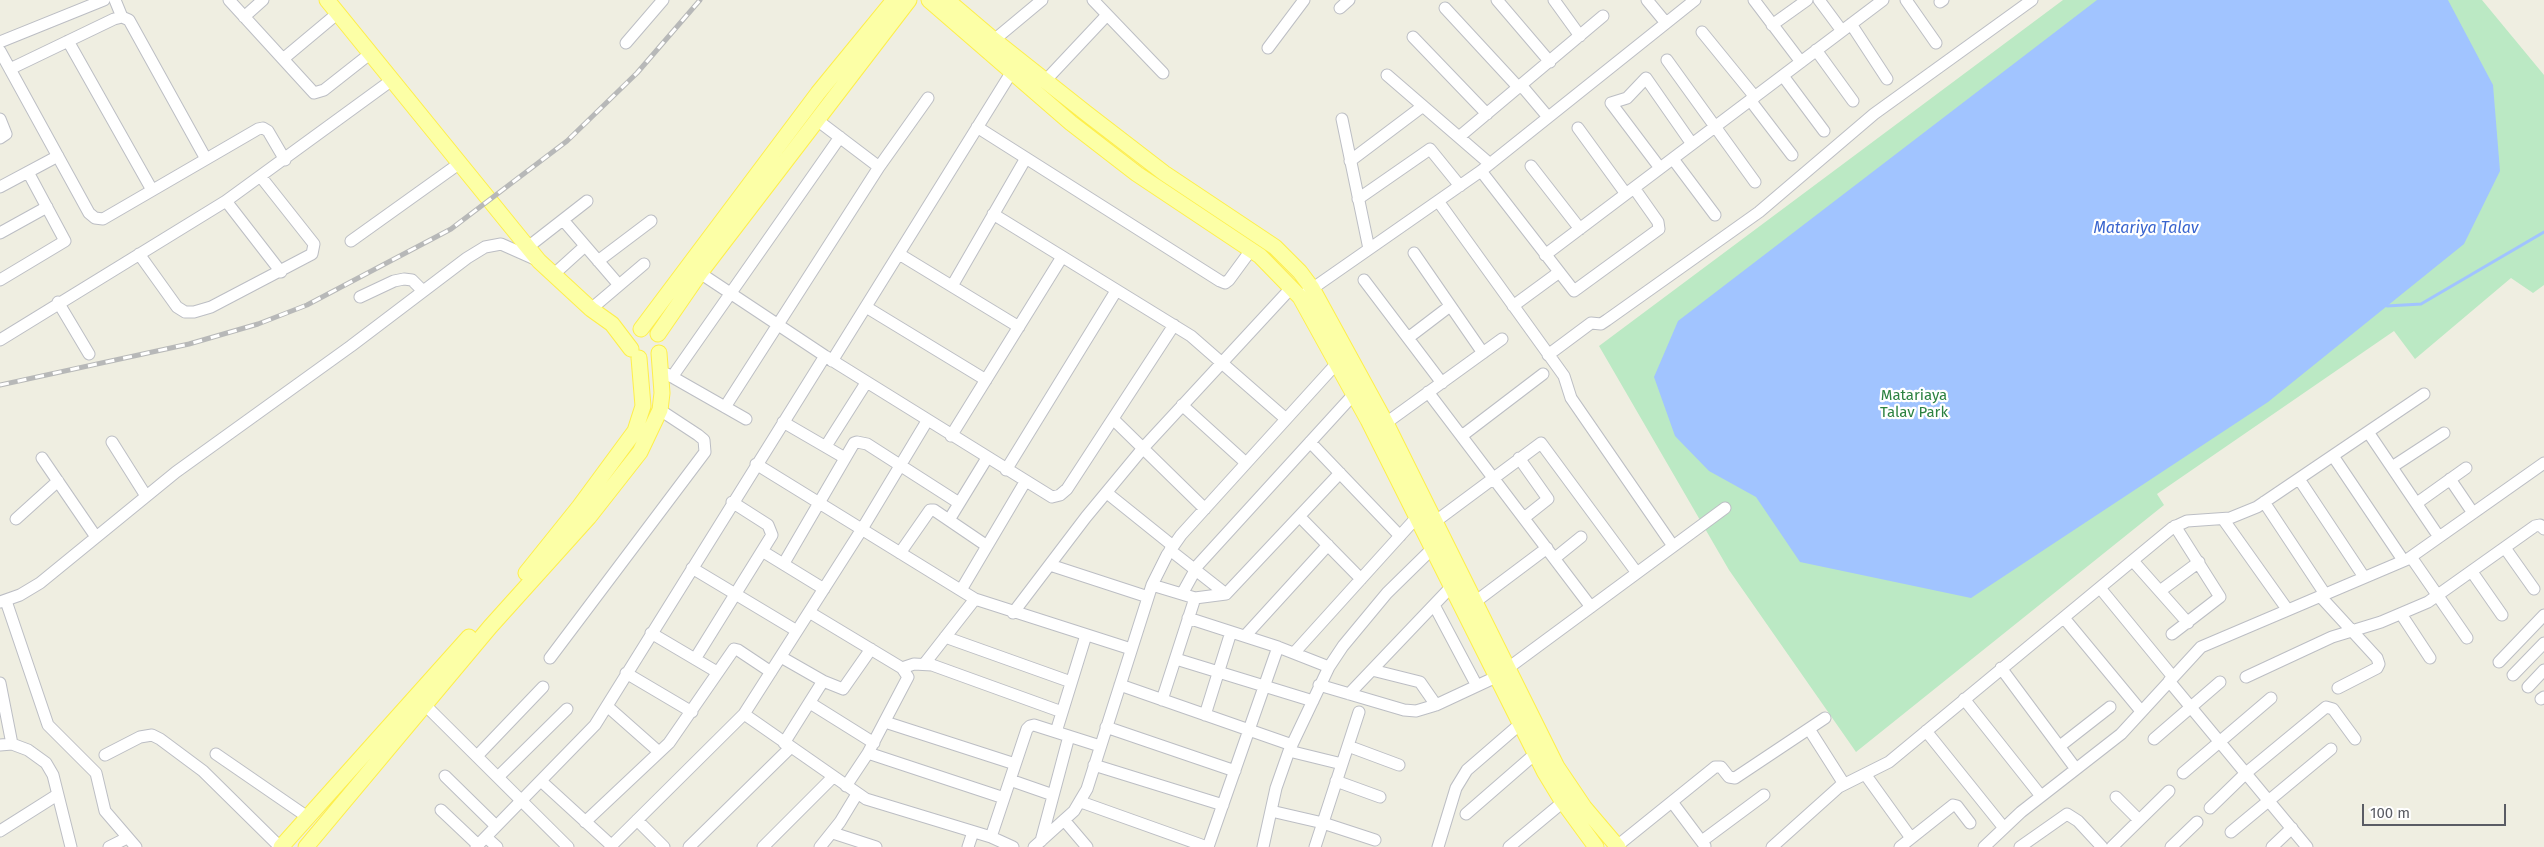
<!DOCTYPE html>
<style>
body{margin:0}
#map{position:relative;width:2544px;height:847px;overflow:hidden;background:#efeee1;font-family:"Fira Sans",sans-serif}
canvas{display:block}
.scale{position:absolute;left:2362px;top:804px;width:144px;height:22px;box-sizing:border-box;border:2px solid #5a5c64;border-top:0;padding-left:6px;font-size:15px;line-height:18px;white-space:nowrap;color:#5a5c64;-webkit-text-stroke:4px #fff;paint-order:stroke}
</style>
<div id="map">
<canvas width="2544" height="847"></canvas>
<div class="scale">100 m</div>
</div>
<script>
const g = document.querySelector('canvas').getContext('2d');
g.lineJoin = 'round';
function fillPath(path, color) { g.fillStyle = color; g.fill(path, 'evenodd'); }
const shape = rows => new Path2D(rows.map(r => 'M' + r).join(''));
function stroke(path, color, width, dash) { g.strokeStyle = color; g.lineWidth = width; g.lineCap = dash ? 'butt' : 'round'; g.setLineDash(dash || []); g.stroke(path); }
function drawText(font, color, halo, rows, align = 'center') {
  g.font = font + ' "Fira Sans",sans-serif'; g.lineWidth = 4.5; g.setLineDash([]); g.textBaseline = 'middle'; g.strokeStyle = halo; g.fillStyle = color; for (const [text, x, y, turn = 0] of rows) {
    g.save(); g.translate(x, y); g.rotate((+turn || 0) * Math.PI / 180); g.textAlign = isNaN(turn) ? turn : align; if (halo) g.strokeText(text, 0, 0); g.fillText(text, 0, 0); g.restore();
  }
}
fillPath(shape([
 [2063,0,2482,0,2544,75,2544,285,2533,293,2511,278,2415,359,2394,331,2157,494,2164,505,1856,752,1729,570,1599,346]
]), '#bbe9c4');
fillPath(shape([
 [2097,0,2448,0,2493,85,2500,171,2464,244,2268,402,1971,598,1800,562,1756,497,1709,471,1675,436,1654,377,1678,321]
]), '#a1c4ff');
stroke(shape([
 [2387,306,2421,304,2544,232]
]), '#a1c4ff', 3);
const minor = shape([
 [115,0,122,17],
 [229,0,314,93,324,90,371,53],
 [1093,0,1163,73],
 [1497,0,1550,62],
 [1554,0,1580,36],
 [1647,0,1666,23],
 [1754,0,1801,62],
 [1819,0,1842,31],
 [1906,0,1936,43],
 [1940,2,1943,0],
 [1340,8,1349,0],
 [1445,8,1519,88],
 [244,17,263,0],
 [1851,24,1887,79],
 [1772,25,1807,0],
 [1702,32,1755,97],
 [1413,37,1487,114],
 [994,40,1042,0],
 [68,41,152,190],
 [0,42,104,0],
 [626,43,663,0],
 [1268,48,1304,0],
 [1816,50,1853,101],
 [0,51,89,213,95,218,103,219,258,129,263,128,268,131,285,160],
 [283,59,338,13],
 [1667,60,1755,182],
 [10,69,114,19,122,17,129,20,206,159],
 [1387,75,1490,164],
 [1783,76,1824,131],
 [1045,81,1107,15],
 [1521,85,1548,117],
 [1750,100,1792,155],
 [0,119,6,134,0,138],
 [1342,119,1369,249],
 [817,120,879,167],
 [977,127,1220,281,1225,283,1229,280,1251,250],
 [1578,128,1626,194],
 [1459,137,1603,16],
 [1673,159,1715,215],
 [1350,161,1423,106],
 [1531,166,1580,229],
 [1660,168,1611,103,1627,98,1646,78,1692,144],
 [1481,171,1574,291,1659,229,1658,222,1634,188],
 [0,187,58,156],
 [1358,199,1430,149,1460,186],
 [226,201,281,272],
 [1438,201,1564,376,1571,398,1673,546],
 [993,214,1191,336,1286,419],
 [563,220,619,285],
 [0,233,47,207],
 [351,241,460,163],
 [528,247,587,201],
 [1414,253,1483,353],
 [139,254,177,307,185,312,194,312,211,307,312,254,314,244,261,177],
 [899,254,1019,327],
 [1545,255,1883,0],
 [598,261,651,221],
 [700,273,825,356,1052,497,1060,495,1067,489,1174,325],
 [553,275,585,246],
 [0,280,65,241,28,172],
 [1364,280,1442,383],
 [952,286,1026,158],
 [1306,293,1481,171,1695,0],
 [360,297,394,281,404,279,412,280,423,291],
 [58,302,89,354],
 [1513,306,1558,273],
 [866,307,986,380],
 [591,309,644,264],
 [1408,338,1450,306],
 [0,340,226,201,392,80],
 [1548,355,1591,323,1601,324,1607,320,1759,212,1874,114,2032,0],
 [832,361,1016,65],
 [667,374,746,419],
 [672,377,840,137],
 [1428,392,1591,607],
 [1182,405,1246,463],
 [725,407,879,167,928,98],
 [1113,419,1205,509],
 [783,422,845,458],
 [1386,423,1502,339],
 [2368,432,2439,537],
 [1463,435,1543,374],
 [951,436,1062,257],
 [112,442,146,496],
 [1310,442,1400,536],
 [826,446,866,383],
 [2333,456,2403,560],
 [42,458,96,537],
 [1519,458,1548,499,1524,518],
 [756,464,975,599,1131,649],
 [2392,467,2444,433],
 [1006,470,1116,291],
 [2299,479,2364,577],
 [2450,479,2473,513],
 [1107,493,1173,546],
 [2264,502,2325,594],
 [2417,503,2466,468],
 [1300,517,1361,579],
 [16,519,58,481],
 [2223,519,2287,609],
 [949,520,987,458],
 [1436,521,1541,443,1637,573],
 [2505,548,2534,589],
 [1170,550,1226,594],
 [762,551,824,589],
 [900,553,930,510,934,510,987,546],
 [2411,557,2467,638],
 [1555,558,1581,537],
 [2133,561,2188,623],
 [784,563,854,443,857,442,867,444,959,503],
 [1050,565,1148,597],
 [692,568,797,631],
 [2472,572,2502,615],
 [1152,585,1195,598,1226,594,1340,473],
 [2100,588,2173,677],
 [961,590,1025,482],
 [2160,591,2199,562],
 [1182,594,1198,565,1354,394],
 [2320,596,2377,658,2379,664,2377,668,2338,688],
 [6,601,48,725,96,773,105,811,136,847],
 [0,602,20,595,40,583,176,472,351,346,467,258,485,247,501,244,537,260],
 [1475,602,1547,548],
 [1434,605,1477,686],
 [809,612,902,668,908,677,868,753,846,786],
 [1013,613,1086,517,1144,447,1292,287],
 [2401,614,2430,658],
 [1188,618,1278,647,1329,667],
 [2064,618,2141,711],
 [651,633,717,672],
 [2172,634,2220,597,2175,526],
 [1245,636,1328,545],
 [945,637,1071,682],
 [1294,653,1417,517],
 [781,657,823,681,843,689,871,649],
 [550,658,705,452,704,440,698,435,660,410],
 [695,659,772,535,768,525,732,502],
 [1176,659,1313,701],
 [2499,662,2544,615],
 [925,663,975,599],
 [902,668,914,664,932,665,1062,712],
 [2001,668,2076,769],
 [1372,670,1420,682,1436,705],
 [626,673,692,712],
 [2513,675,2544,643],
 [2246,677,2332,637,2381,622,2428,602,2535,526,2540,525,2544,529],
 [2169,681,2307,847],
 [0,683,12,744],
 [1120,685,1292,745],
 [1319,685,1404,710,1416,711,1436,705,1496,677,1725,508],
 [2528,687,2544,670],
 [1349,694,1451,587],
 [1964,699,2041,796],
 [2541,699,2544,697],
 [420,700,568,847],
 [1162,700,1195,598],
 [810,703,874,743],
 [607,706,659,752],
 [744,714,866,799,991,837,1013,847],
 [1205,715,1231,632],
 [885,722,1015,764],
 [1106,727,1235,771],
 [1809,729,1844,784],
 [1926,731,2004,828],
 [1056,732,1086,635],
 [2154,739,2220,682],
 [784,743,823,681],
 [0,745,12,744,28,750,46,763,53,775,71,847],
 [1348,746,1399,765],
 [2060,746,2110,707],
 [1289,751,1342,764],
 [868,753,1004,798],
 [216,754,309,818],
 [105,755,140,737,152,735,160,739,203,771,280,847],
 [477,756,543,687],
 [1094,765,1223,805],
 [2183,773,2271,698],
 [1865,774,1911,838],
 [445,776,496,826],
 [498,777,567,709],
 [1010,780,1053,795],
 [541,781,611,845],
 [1336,781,1380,797],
 [2116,797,2139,820],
 [1081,802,1207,847],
 [1672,802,1705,846],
 [2210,808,2246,773,2326,707,2333,709,2355,739],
 [441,810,478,845],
 [1271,811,1323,823,1375,840],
 [1466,814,1535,754],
 [637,820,664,847],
 [1064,820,1087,847],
 [585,822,669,743,734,649,738,650,771,672],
 [0,831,57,795],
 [2231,832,2331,749],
 [833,833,876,847],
 [486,837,497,847],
 [991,837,1027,729,1030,726,1034,725,1100,746],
 [1041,841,1069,736],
 [1702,841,1764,795],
 [1617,846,1715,767,1721,767,1729,777,1735,778,1825,718],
 [109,847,127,838],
 [476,847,595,725,825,356],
 [610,847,744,714,862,529,927,421],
 [689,847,791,747],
 [763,847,833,777],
 [820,847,840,822,857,794],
 [968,847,973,832],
 [1034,847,1074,811,1087,789,1152,585,1167,555,1181,535,1337,363],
 [1208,847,1278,647],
 [1263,847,1276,788,1289,751,1329,667,1343,646,1387,593,1437,544],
 [1315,847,1359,712],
 [1438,847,1456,788,1467,770,1526,719],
 [1509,847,1569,797],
 [1772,847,1839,787,1889,762,2172,528,2187,521,2230,518,2257,507,2424,394],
 [1900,847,1953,805,1957,806,1970,823],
 [1984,847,2021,812,2121,734,2201,647,2408,559,2544,463],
 [2020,847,2067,814,2078,821,2102,847],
 [2112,847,2169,791],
 [2171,847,2197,822],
 [2272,847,2292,828]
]);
const major = shape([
 [327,0,539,261,591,309,612,324,631,349],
 [929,0,1071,123,1137,174,1260,256,1300,297,1368,420,1544,771,1561,799,1596,847],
 [947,0,994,40,1086,113,1164,173,1275,247,1300,272,1312,288,1386,423,1557,767,1584,807,1618,847],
 [641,329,818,93,894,0],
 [658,334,700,273,909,0],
 [526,573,579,507,635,431,643,406,639,358],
 [281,847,469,637],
 [306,847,490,627,589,517,640,452,660,410,662,393,659,353]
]);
stroke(minor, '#bcbec4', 13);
stroke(major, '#feef4b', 17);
stroke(minor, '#fff', 11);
stroke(major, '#fcffa6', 15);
const rail = shape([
 [0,385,189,344,258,324,307,305,451,229,567,141,637,73,700,0]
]);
stroke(rail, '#b7b8b8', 5);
stroke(rail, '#fff', 3, [9]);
drawText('15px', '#2c8241', '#fff', [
 ["Matariaya",1914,396],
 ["Talav Park",1914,413]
]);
drawText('italic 16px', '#3864ce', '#fff', [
 ["Matariya Talav",2146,229]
]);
</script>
